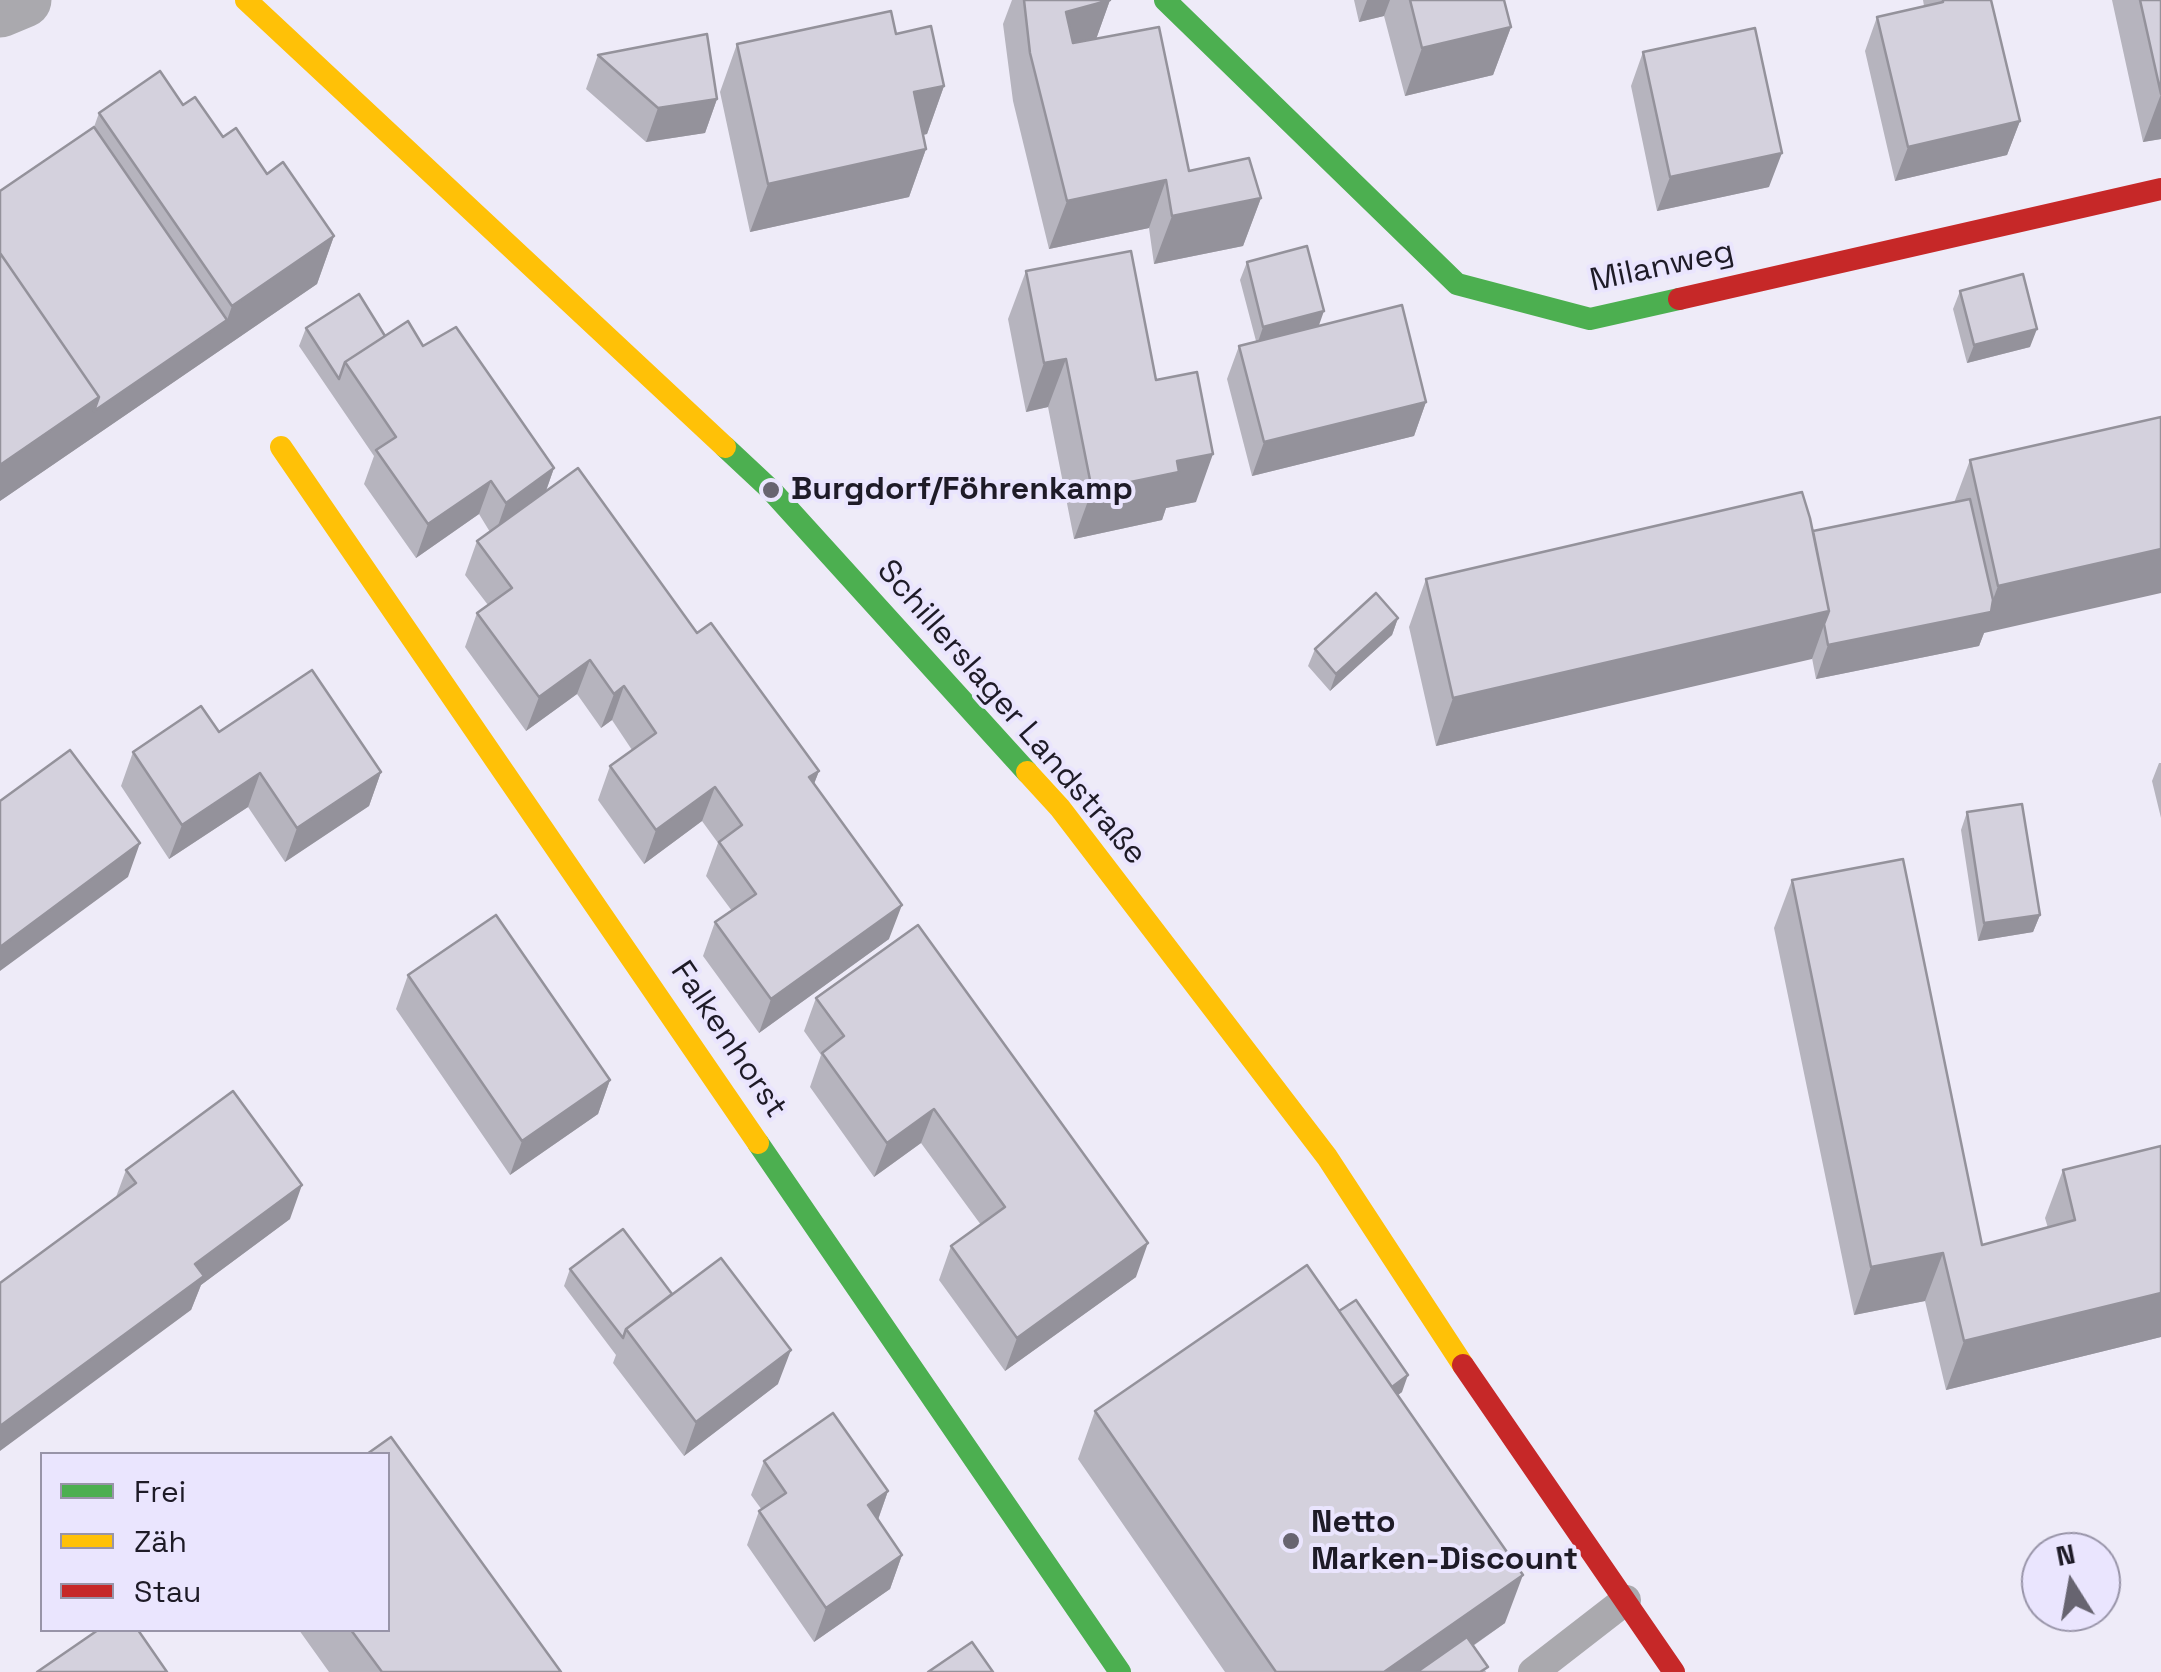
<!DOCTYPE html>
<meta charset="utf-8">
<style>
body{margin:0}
#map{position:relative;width:2161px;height:1672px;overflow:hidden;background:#eeebf8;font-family:"Space Grotesk",sans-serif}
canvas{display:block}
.legend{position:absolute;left:40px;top:1452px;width:350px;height:180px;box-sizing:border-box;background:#eae5fe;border:2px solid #9894a8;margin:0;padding:12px 18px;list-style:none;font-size:30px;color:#1e1b27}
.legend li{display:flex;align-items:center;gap:20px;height:50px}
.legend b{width:50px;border:2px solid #9894a8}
.north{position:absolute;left:2021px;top:1532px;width:100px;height:100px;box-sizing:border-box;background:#eae5fe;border:2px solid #9894a8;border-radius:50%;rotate:349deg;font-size:28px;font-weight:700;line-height:40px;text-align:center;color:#1e1b27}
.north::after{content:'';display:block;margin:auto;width:35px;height:45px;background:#676470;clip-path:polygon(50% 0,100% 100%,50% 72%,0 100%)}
</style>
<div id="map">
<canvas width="2161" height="1672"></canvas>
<ul class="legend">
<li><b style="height:12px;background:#4caf50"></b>Frei</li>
<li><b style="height:12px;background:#ffc107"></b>Zäh</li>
<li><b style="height:12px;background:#c62828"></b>Stau</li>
</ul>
<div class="north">N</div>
</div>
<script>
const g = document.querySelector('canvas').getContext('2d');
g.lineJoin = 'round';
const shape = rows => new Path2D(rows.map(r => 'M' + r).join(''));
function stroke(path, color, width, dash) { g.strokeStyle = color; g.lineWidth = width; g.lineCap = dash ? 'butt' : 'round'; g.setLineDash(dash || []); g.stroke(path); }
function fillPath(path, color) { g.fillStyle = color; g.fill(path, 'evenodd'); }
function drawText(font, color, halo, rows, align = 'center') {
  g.font = font + ' "Space Grotesk",sans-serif'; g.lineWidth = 8; g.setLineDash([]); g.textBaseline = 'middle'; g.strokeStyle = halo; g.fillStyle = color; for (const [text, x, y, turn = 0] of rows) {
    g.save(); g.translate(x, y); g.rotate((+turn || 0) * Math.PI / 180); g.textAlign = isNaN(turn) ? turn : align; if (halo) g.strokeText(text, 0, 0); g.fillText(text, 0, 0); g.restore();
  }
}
stroke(shape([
 [1533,1672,1626,1600]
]), '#aaa9ae', 30);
stroke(shape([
 [0,10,24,0]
]), '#aaa9ae', 55);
stroke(shape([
 [1165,0,1457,284,1590,319,1679,299],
 [725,447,771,490,1027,772],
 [758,1143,1120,1672]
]), '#4caf50', 22);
stroke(shape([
 [246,0,725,447],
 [281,447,758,1143],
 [1027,772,1060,808,1327,1157,1463,1365]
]), '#ffc107', 22);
stroke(shape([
 [1679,299,2161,189],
 [1463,1365,1674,1672]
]), '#c62828', 22);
fillPath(shape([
 [1012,0,1110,0,1096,39,1189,171,1261,198,1243,246,1154,264,1149,228,1049,249,1013,101,1003,24],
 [1354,0,1504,0,1511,27,1493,75,1405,96,1384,16,1359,22],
 [1923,0,1991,0,2020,121,2007,155,1895,181,1865,51,1877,17,1924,6],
 [2112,0,2161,0,2161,139,2143,142],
 [737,44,944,86,927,134,923,135,926,149,909,197,750,232,720,92],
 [1643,52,1769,187,1657,211,1631,86],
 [598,55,717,99,705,133,646,142,586,89],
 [183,105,267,174,334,236,317,284,0,501,94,127,99,113],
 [1247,262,1319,326,1426,402,1414,436,1252,476,1227,379,1239,346,1256,341,1240,280],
 [1026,271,1156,380,1196,502,1166,508,1162,520,1074,539,1048,407,1026,412,1008,319],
 [1960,291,2030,347,1967,363,1953,309],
 [306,328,385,336,423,346,554,468,546,491,697,633,819,771,814,784,889,939,759,1033,703,956,715,922,732,911,706,876,718,843,702,821,644,864,598,800,610,766,632,750,612,720,601,728,577,694,526,731,465,647,477,613,488,605,465,575,477,541,490,532,479,514,416,558,364,484,374,456,299,346],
 [2161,417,1984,633,1979,646,1816,679,1812,658,1436,746,1409,627,1426,579,1813,531,1954,503,1970,460],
 [1398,618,1392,635,1330,691,1308,666,1315,649],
 [219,732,381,772,369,806,285,862,248,807,169,859,121,786,133,752],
 [2159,763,2161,763,2161,818,2152,781],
 [1967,812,2040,915,2033,932,1978,941,1961,830],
 [1792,880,1982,1245,2048,1228,2045,1218,2063,1170,2161,1146,2161,1337,1946,1390,1925,1301,1854,1315,1774,928],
 [408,975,610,1080,598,1114,510,1175,396,1009],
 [816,998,1136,1277,1005,1371,939,1280,951,1246,981,1225,921,1143,874,1177,810,1087,821,1055,804,1031],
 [126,1170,290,1219,201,1285,191,1310,116,1197],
 [570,1269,672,1294,778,1384,684,1456,613,1363,616,1355,564,1286],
 [1339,1311,1402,1392,1398,1395,1505,1623,1473,1646,1486,1672,1225,1672,1078,1459,1095,1411],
 [764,1461,888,1491,878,1520,902,1555,890,1589,814,1642,747,1545,759,1511,762,1510,751,1495],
 [299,1630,388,1630,561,1672,329,1672]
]), '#b6b4be');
fillPath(shape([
 [1110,0,1093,48,1049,60,1066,12],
 [1367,0,1390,0,1384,16,1359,22],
 [1511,27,1493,75,1405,96,1422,48],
 [944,86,927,134,897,140,914,92],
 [2161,94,2161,139,2143,142],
 [717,99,705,133,646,142,658,108],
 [2020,121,2007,155,1895,181,1908,147],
 [926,149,909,197,750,232,768,184],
 [1782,153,1769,187,1657,211,1670,177],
 [1166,180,1149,228,1049,249,1067,201],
 [1261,198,1243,246,1154,264,1172,216],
 [334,236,317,284,0,501,0,465,99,397,227,320,232,306],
 [1324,311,1318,328,1257,345,1263,327],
 [2037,329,2030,347,1967,363,1974,345],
 [1066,359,1048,407,1026,412,1044,363],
 [1426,402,1414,436,1252,476,1264,442],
 [1213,454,1196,502,1166,508,1162,520,1074,539,1092,490,1177,461],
 [554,468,542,502,494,537,506,503],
 [491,481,479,514,416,558,428,524],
 [2161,549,2161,593,1984,633,1979,646,1816,679,1828,645,1988,613,1998,586],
 [1829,611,1812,659,1436,746,1453,698],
 [1398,618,1392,635,1330,691,1336,674],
 [590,660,577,694,526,731,539,697],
 [624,686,612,720,601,728,614,694],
 [819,771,806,804,809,777],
 [381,772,369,806,285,862,297,828],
 [260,773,248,807,169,859,182,825],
 [715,787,702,821,644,864,656,830],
 [140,843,128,877,0,971,0,947],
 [902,905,889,939,759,1033,771,999],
 [2040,915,2033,932,1978,941,1984,923],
 [610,1080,598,1114,510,1175,522,1141],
 [934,1109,921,1143,874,1177,887,1143],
 [302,1185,290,1219,201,1285,191,1310,0,1451,0,1426,195,1264],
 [1148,1243,1136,1277,1005,1371,1017,1338],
 [1943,1253,1925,1301,1854,1315,1871,1267],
 [2161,1293,2161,1337,1946,1390,1964,1341],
 [791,1350,778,1384,684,1456,696,1422],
 [1408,1375,1402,1392,1364,1420,1370,1402],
 [888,1491,876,1525,868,1505],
 [902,1555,890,1589,814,1642,826,1608],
 [1523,1575,1505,1623,1435,1672,1384,1672]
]), '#94929b');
const building = shape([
 [1024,0,1110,0,1066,12,1073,43,1159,27,1189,171,1249,158,1261,198,1172,216,1166,180,1067,201,1030,53,1024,0],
 [1410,0,1504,0,1511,27,1422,48,1410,0],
 [1943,0,1991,0,2020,121,1908,147,1877,17,1943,2,1943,0],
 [2140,0,2161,0,2161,94,2140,0],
 [891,11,896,34,931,26,944,86,914,92,926,149,768,184,737,44,891,11],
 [1755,28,1782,153,1670,177,1643,52,1755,28],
 [707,34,717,99,658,108,598,55,707,34],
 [160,71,183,105,195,97,223,137,236,128,267,174,283,162,334,236,232,306,99,113,160,71],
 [94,127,227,320,94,411,99,397,0,253,0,191,94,127],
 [1307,246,1324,311,1263,327,1247,262,1307,246],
 [1131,251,1156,380,1197,372,1213,454,1177,461,1179,472,1092,490,1066,359,1044,363,1026,271,1131,251],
 [0,253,99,397,0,465,0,253],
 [2023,274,2037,329,1974,345,1960,291,2023,274],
 [359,294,385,336,345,362,339,379,306,328,359,294],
 [1402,305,1426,402,1264,442,1239,346,1402,305],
 [408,321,423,346,456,327,554,468,506,503,491,481,428,524,376,450,396,437,345,362,408,321],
 [2161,417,2161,549,1998,586,1970,460,2161,417],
 [578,468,697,633,711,623,819,771,809,777,902,905,771,999,715,922,756,894,719,842,742,825,715,787,656,830,610,766,656,733,624,686,614,694,590,660,539,697,477,613,512,588,477,541,578,468],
 [1802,492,1810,518,1829,611,1453,698,1426,579,1802,492],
 [1970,499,1993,600,1991,612,1828,645,1824,624,1829,611,1813,531,1970,499],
 [1376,593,1398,618,1336,674,1315,649,1376,593],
 [312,670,381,772,297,828,260,773,182,825,133,752,201,706,219,732,312,670],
 [70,750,140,843,0,947,0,801,70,750],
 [2022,804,2040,915,1984,923,1967,812,2022,804],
 [1903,859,1982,1245,2075,1220,2063,1170,2161,1146,2161,1293,1964,1341,1943,1253,1871,1267,1792,880,1903,859],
 [496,915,610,1080,522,1141,408,975,496,915],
 [918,925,1148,1243,1017,1338,951,1246,1005,1207,934,1109,887,1143,822,1053,844,1036,816,998,918,925],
 [233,1091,302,1185,195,1264,204,1276,0,1426,0,1283,136,1183,126,1170,233,1091],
 [623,1229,672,1294,626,1329,623,1338,570,1269,623,1229],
 [721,1258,791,1350,696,1422,626,1329,721,1258],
 [1307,1265,1523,1575,1384,1672,1276,1672,1095,1411,1307,1265],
 [1356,1300,1408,1375,1392,1387,1339,1311,1356,1300],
 [833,1413,888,1491,868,1505,902,1555,826,1608,759,1511,786,1493,764,1461,833,1413],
 [391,1437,561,1672,382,1672,351,1630,388,1630,388,1454,367,1454,391,1437],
 [98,1630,138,1630,167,1672,37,1672,98,1630],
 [1467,1637,1488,1667,1480,1672,1417,1672,1467,1637],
 [972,1642,993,1672,928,1672,972,1642]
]);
fillPath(building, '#d4d1dd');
stroke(building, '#94929b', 2.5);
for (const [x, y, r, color] of [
 [771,490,10,"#676470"],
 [1291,1541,10,"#676470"]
]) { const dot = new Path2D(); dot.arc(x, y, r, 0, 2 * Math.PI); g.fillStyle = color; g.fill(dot); stroke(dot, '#eae5fe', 4); }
drawText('32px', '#1e1b27', '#eae5fe', [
 ["Milanweg",1662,267,-12],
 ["Schillerslager Landstraße",1011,713,49],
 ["Falkenhorst",728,1040,56]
]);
drawText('bold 32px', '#1e1b27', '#eae5fe', [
 ["Burgdorf/Föhrenkamp",791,490],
 ["Netto",1311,1523],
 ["Marken-Discount",1311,1560]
], 'left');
</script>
